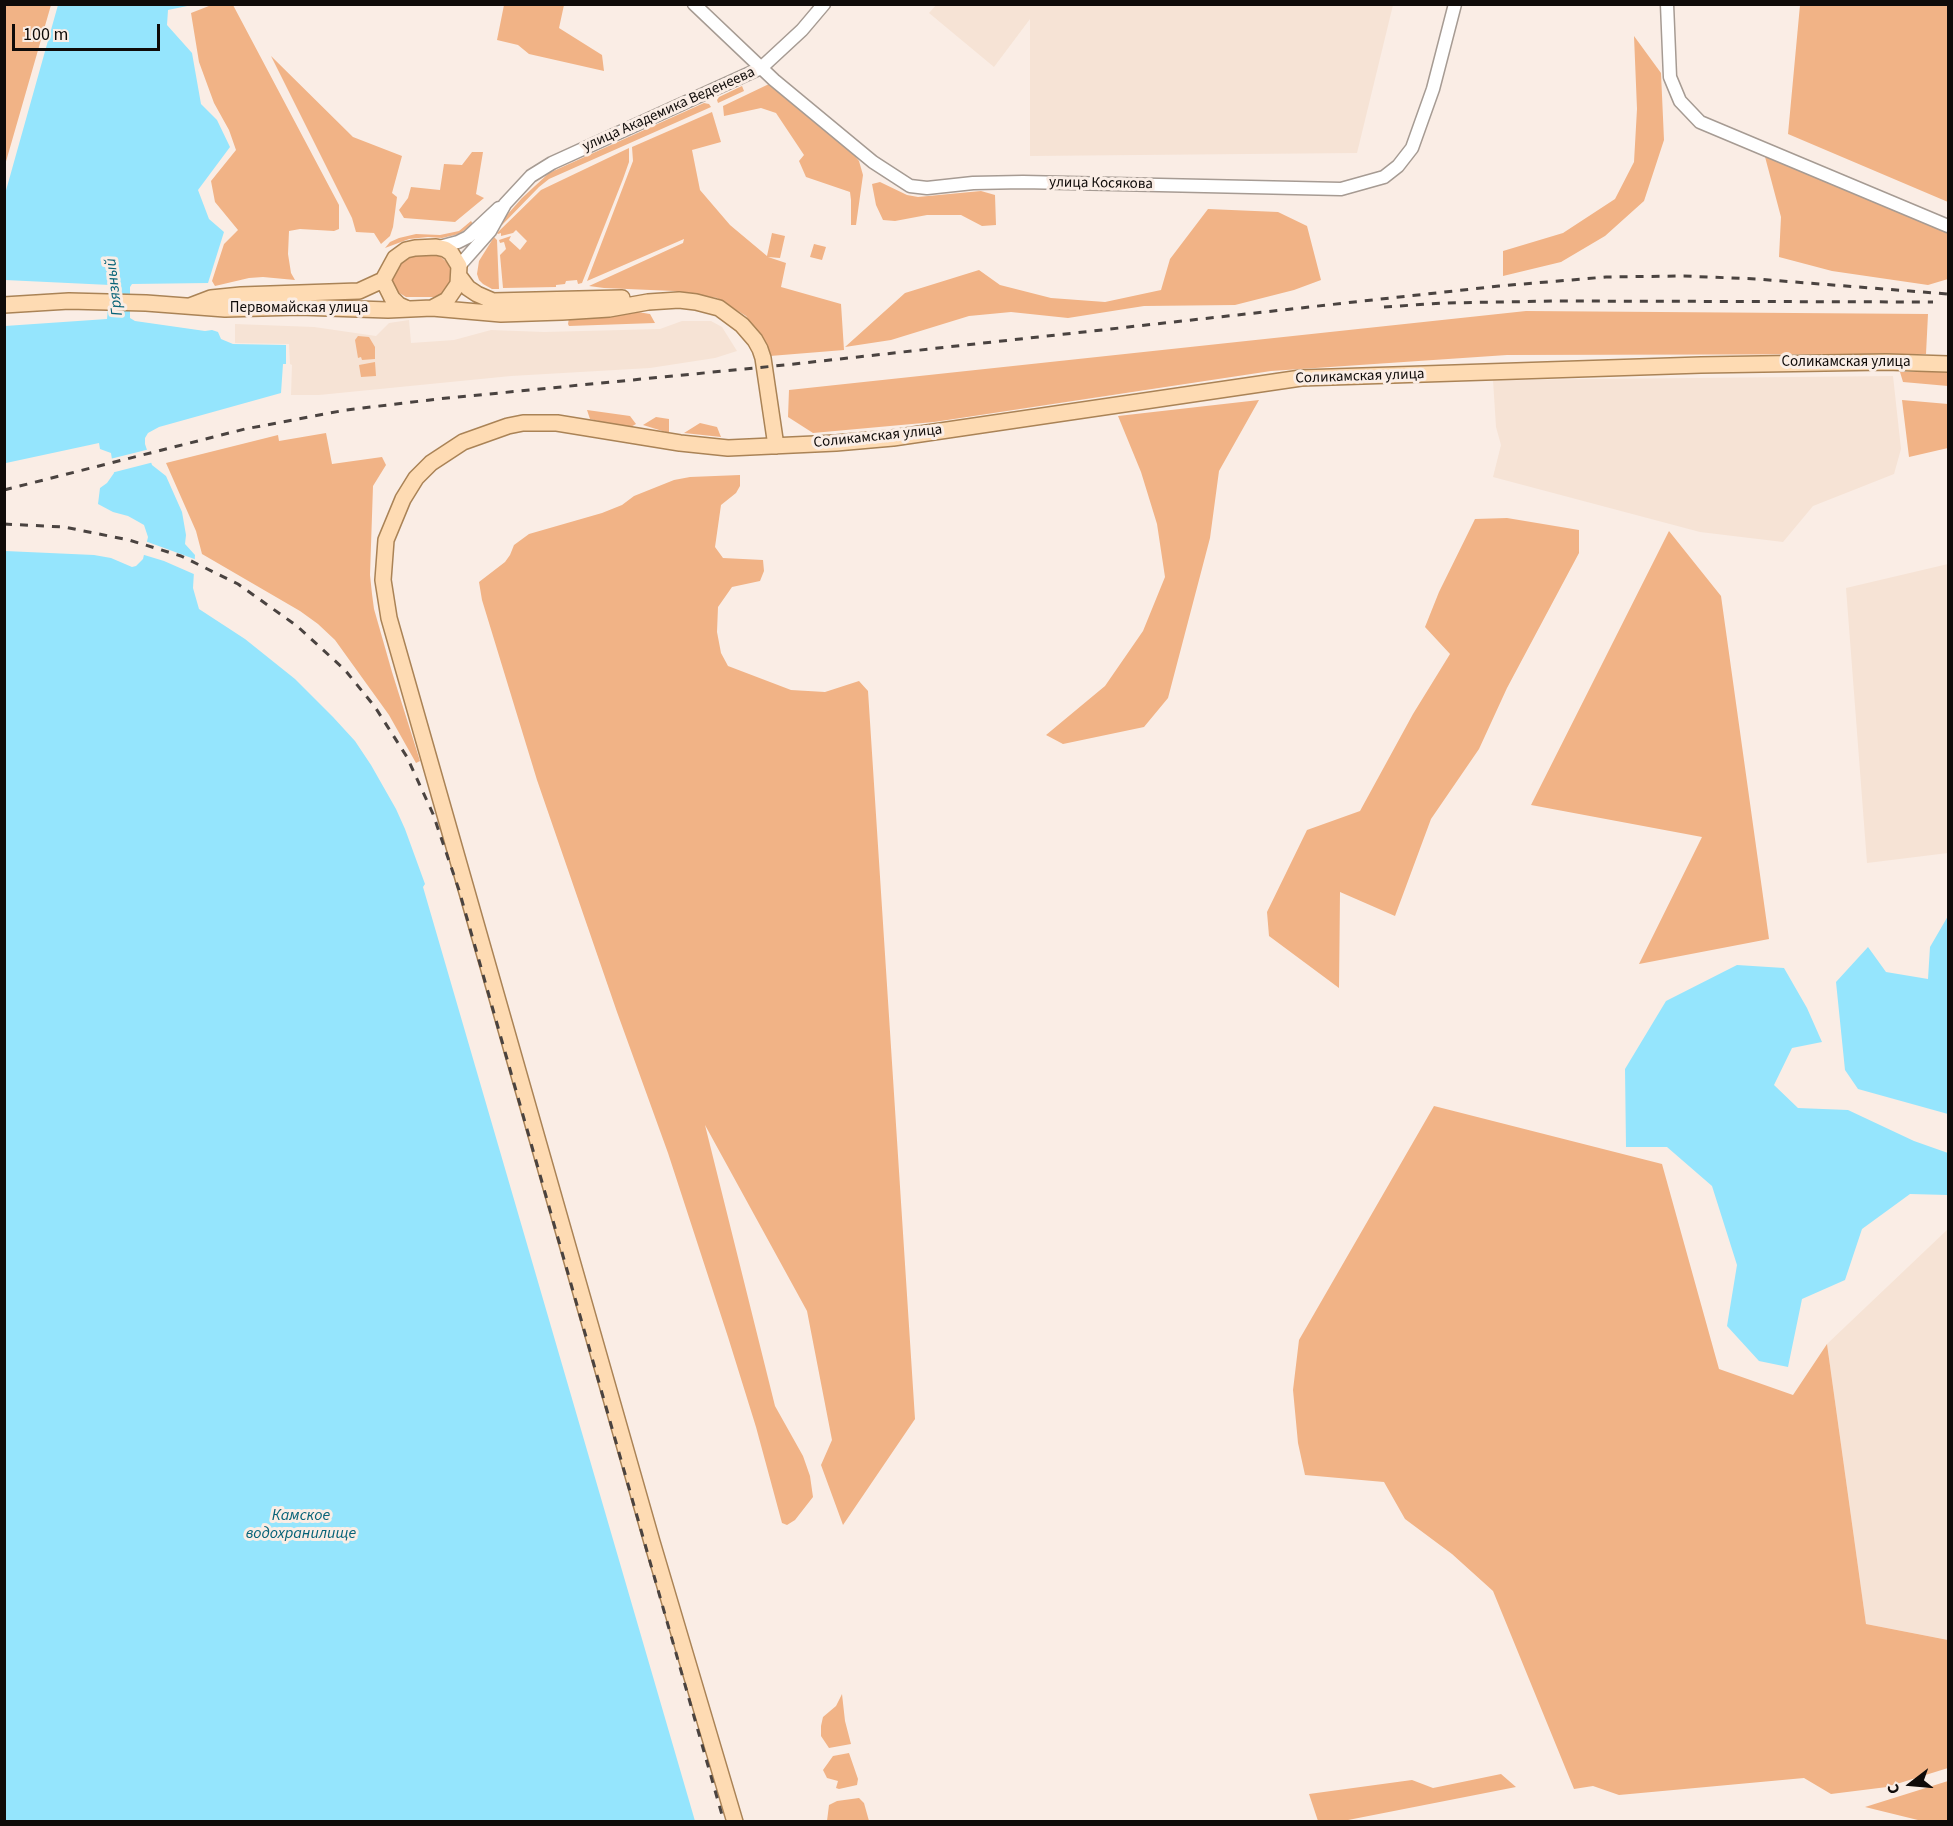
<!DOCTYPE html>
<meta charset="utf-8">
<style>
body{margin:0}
#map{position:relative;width:1953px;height:1826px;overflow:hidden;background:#faede5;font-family:"Source Sans 3",sans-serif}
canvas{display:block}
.frame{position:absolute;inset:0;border:6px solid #0f0b09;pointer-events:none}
.north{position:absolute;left:1881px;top:1754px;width:60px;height:60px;-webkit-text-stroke:4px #faede5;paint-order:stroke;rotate:254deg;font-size:16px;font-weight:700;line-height:24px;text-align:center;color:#0f0b09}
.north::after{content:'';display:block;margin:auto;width:21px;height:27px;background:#0f0b09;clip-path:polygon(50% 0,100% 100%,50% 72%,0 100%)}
.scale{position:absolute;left:12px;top:24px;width:148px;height:27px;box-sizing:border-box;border:3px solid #0f0b09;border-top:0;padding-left:8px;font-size:18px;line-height:21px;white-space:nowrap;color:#0f0b09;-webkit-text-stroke:4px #faede5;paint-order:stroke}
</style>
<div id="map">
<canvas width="1953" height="1826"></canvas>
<div class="frame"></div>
<div class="north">С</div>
<div class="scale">100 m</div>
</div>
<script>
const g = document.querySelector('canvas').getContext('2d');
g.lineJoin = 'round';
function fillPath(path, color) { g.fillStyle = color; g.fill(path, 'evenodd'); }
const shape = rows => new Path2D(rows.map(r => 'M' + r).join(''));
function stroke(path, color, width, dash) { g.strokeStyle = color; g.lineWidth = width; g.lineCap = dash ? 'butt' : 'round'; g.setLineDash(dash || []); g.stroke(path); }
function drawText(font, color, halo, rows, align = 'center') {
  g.font = font + ' "Source Sans 3",sans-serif'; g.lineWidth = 6; g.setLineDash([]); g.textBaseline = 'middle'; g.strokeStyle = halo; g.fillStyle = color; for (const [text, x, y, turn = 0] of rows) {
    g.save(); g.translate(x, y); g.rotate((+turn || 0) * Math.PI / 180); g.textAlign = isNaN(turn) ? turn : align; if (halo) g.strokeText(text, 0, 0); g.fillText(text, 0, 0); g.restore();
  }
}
fillPath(shape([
 [937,4,1393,4,1393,5,1357,153,1030,156,1030,19,994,67,929,13],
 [409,320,411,343,454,340,491,330,544,332,660,329,682,321,711,321,722,327,737,351,715,358,650,368,511,376,319,395,291,395,292,365,290,364,289,344,235,343,235,324,314,327,376,336,389,323],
 [1893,376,1901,449,1894,474,1813,506,1783,542,1700,532,1493,477,1501,445,1496,427,1493,380],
 [1948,564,1948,853,1867,863,1846,588],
 [1948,1229,1948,1640,1866,1624,1827,1344]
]), '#f6e3d5');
fillPath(shape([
 [5,4,51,5,5,165,4,5],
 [214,4,233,5,339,205,339,229,334,231,300,229,289,231,288,254,291,273,295,280,263,277,249,278,215,286,212,281,224,244,238,230,215,202,211,181,236,150,229,130,214,103,199,62,191,13],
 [504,5,564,5,559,28,602,55,604,71,529,54,518,45,497,40],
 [1800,5,1948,5,1948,202,1788,134],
 [1634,36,1661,73,1664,140,1644,201,1605,236,1561,262,1503,276,1503,251,1563,233,1615,199,1634,162,1637,109],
 [271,56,353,137,402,156,392,193,397,197,393,227,390,236,381,244,374,233,356,232,352,218],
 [769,84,777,89,855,156,859,161,863,175,856,225,851,225,851,200,850,192,806,177,799,161,804,155,776,113,761,108,724,116,723,106],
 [742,86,744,91,718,103,717,100,719,97],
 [704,103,709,104,711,107,549,179,539,187,502,225,499,224,522,198,549,173],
 [712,112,721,142,692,150,700,190,730,225,767,256,772,233,785,236,780,258,768,257,786,263,781,287,841,304,844,350,770,356,761,337,746,316,717,298,674,291,604,288,589,286,683,243,684,239,587,281,633,161,632,147],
 [629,148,629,162,623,179,582,283,578,284,577,280,566,281,565,284,556,285,556,287,503,288,500,255,506,249,504,242,500,243,499,240,511,236,509,240,520,250,527,241,516,230,513,233,501,236,501,233,498,234,497,233,541,190],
 [472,152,483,152,476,194,484,198,455,222,404,218,399,210,408,198,411,187,440,190,444,164,462,165],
 [1764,153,1948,230,1948,279,1928,285,1832,271,1779,257,1781,217],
 [880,182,907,195,918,197,981,191,995,195,996,225,982,226,961,215,927,215,895,221,883,220,876,205,872,184],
 [1208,209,1278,212,1307,226,1321,280,1294,290,1235,305,1144,306,1068,318,1011,312,969,316,891,340,845,347,905,293,979,270,1000,285,1051,298,1105,302,1161,290,1170,259],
 [471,221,473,224,459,234,442,238,428,237,409,239,385,248,390,242,399,238,416,234,440,235,459,231],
 [494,237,497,240,499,289,492,289,483,284,479,280,477,274,479,261],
 [814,244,826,247,822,260,810,257],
 [433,254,441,257,450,265,452,271,450,286,441,295,434,297,406,297,396,291,391,279,393,267,409,256],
 [1526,311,1928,314,1926,354,1507,355,1271,371,934,422,813,433,788,417,789,390],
 [638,312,650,314,655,323,569,326,568,324,569,318,571,318,612,316],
 [358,336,369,337,375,347,375,359,362,360,361,357,358,358,355,340],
 [375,362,376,376,361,377,359,365],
 [1900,372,1948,372,1948,386,1903,382],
 [1259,400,1219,471,1210,538,1168,698,1144,727,1063,744,1046,735,1105,686,1143,631,1165,577,1157,524,1141,472,1118,416],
 [1902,400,1948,404,1948,448,1909,457],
 [587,410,630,416,636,424,629,428,590,419],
 [656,417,669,419,669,433,643,425],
 [700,423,717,427,721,437,684,433],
 [326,433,332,464,382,457,386,465,373,486,370,575,372,594,374,609,392,672,420,761,416,763,389,715,335,640,318,624,300,611,202,554,196,531,166,463,278,435,279,441],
 [740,475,740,486,736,493,721,505,715,547,723,558,763,560,764,571,760,581,732,587,718,607,717,632,721,653,728,666,791,690,825,692,859,681,868,691,915,1419,843,1525,821,1465,832,1440,807,1311,705,1125,775,1406,803,1456,810,1476,813,1497,795,1520,787,1525,782,1523,756,1427,728,1337,668,1153,617,1012,537,780,482,600,479,582,505,562,510,555,514,545,529,534,602,513,622,505,634,496,674,480,690,477],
 [1507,518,1579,530,1579,553,1507,688,1479,749,1431,819,1395,916,1340,892,1339,988,1269,936,1267,912,1307,830,1360,811,1413,714,1450,654,1425,627,1439,592,1475,519],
 [1669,531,1721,596,1769,939,1639,964,1702,837,1531,805],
 [1434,1106,1662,1164,1719,1369,1793,1395,1827,1344,1866,1624,1948,1640,1948,1768,1887,1787,1831,1794,1804,1778,1619,1795,1593,1786,1574,1789,1493,1591,1452,1554,1405,1519,1384,1482,1305,1475,1298,1443,1293,1390,1299,1340],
 [842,1694,845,1721,851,1744,829,1748,821,1736,821,1726,823,1717,836,1706],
 [849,1753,858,1779,857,1785,839,1789,836,1788,838,1781,827,1778,823,1770,833,1756],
 [1501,1774,1516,1787,1343,1821,1318,1821,1309,1794,1412,1780,1433,1788],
 [1948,1781,1948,1821,1922,1821,1865,1807],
 [859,1798,864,1803,869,1821,827,1821,829,1805,837,1801]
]), '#f1b386');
fillPath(shape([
 [58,5,192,5,168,10,167,25,192,53,201,104,217,120,230,147,198,190,209,219,224,232,208,283,132,284,130,287,130,318,135,321,205,331,212,330,218,332,221,339,233,344,286,345,286,364,283,364,281,393,159,427,148,433,145,438,145,444,152,465,166,476,182,512,186,535,185,544,195,555,193,588,199,609,245,639,295,679,333,717,355,741,371,765,396,809,405,829,425,884,423,887,695,1821,5,1821,5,551,94,555,111,558,132,567,136,566,143,559,148,537,144,525,137,521,128,516,113,512,98,504,100,488,107,483,114,473,111,453,100,449,99,443,6,463,5,461,5,326,107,319,110,285,5,280,5,194],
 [1948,916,1948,1114,1858,1089,1845,1070,1836,982,1868,947,1886,972,1928,979,1930,947],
 [1737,965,1784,968,1807,1008,1822,1042,1792,1048,1774,1085,1798,1108,1848,1110,1914,1141,1948,1153,1948,1195,1910,1194,1862,1229,1845,1280,1802,1299,1788,1367,1759,1361,1727,1326,1737,1265,1712,1186,1667,1147,1626,1147,1625,1069,1666,1001]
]), '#95e5fd');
fillPath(shape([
 [150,449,154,462,111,473,110,459],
 [145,541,197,560,196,575,164,561,141,554]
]), '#faede5');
const minor = shape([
 [694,4,774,80,873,162,910,186,927,188,973,183,1023,182,1341,189,1384,177,1398,166,1412,148,1433,89,1455,4],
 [1667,4,1670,77,1680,101,1700,122,1948,226],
 [439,247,458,242,468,237,499,208],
 [459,266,490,231,505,204,531,176,552,163,761,68,802,30,824,4]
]);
const major = shape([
 [459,276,468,288,477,294,493,301,622,298],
 [4,305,69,301,146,303,225,309,299,307,388,310,432,308,447,300,458,284,459,266,451,253,445,249,436,247,415,248,406,250,395,258,383,280,392,298,399,305,408,309],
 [190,306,211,298,241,295,359,291,383,280],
 [432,308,501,314,562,312,609,309,648,302,679,300,696,302,719,308,742,325,755,340,760,349,763,358,776,446],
 [735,1822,652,1542,389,618,383,580,386,540,403,499,416,478,431,463,463,442,508,426,523,423,557,423,680,443,728,448,836,443,893,438,1301,378,1701,365,1886,362,1948,364]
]);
stroke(minor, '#a69b93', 15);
stroke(major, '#aa8356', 18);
stroke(minor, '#fff', 12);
stroke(major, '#fedbb3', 15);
stroke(shape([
 [1384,307,1443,303,1557,301,1933,302],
 [4,490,245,429,346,410,438,399,785,365,1499,286,1606,277,1684,276,1757,279,1948,294],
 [4,524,64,527,129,540,181,556,238,584,297,626,345,670,375,707,407,757,433,814,459,890,724,1822]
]), '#4a4340', 3, [8, 8]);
drawText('15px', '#0f0b09', '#faede5', [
 ["улица Академика Веденеева",669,110,-24],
 ["улица Косякова",1101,184,1],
 ["Первомайская улица",299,309],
 ["Соликамская улица",1846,363],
 ["Соликамская улица",1360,377,-2],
 ["Соликамская улица",878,437,-6]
]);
drawText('italic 16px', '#066277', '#faede5', [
 ["Грязный",115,287,-97],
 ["Камское",301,1516],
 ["водохранилище",301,1534]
]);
</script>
